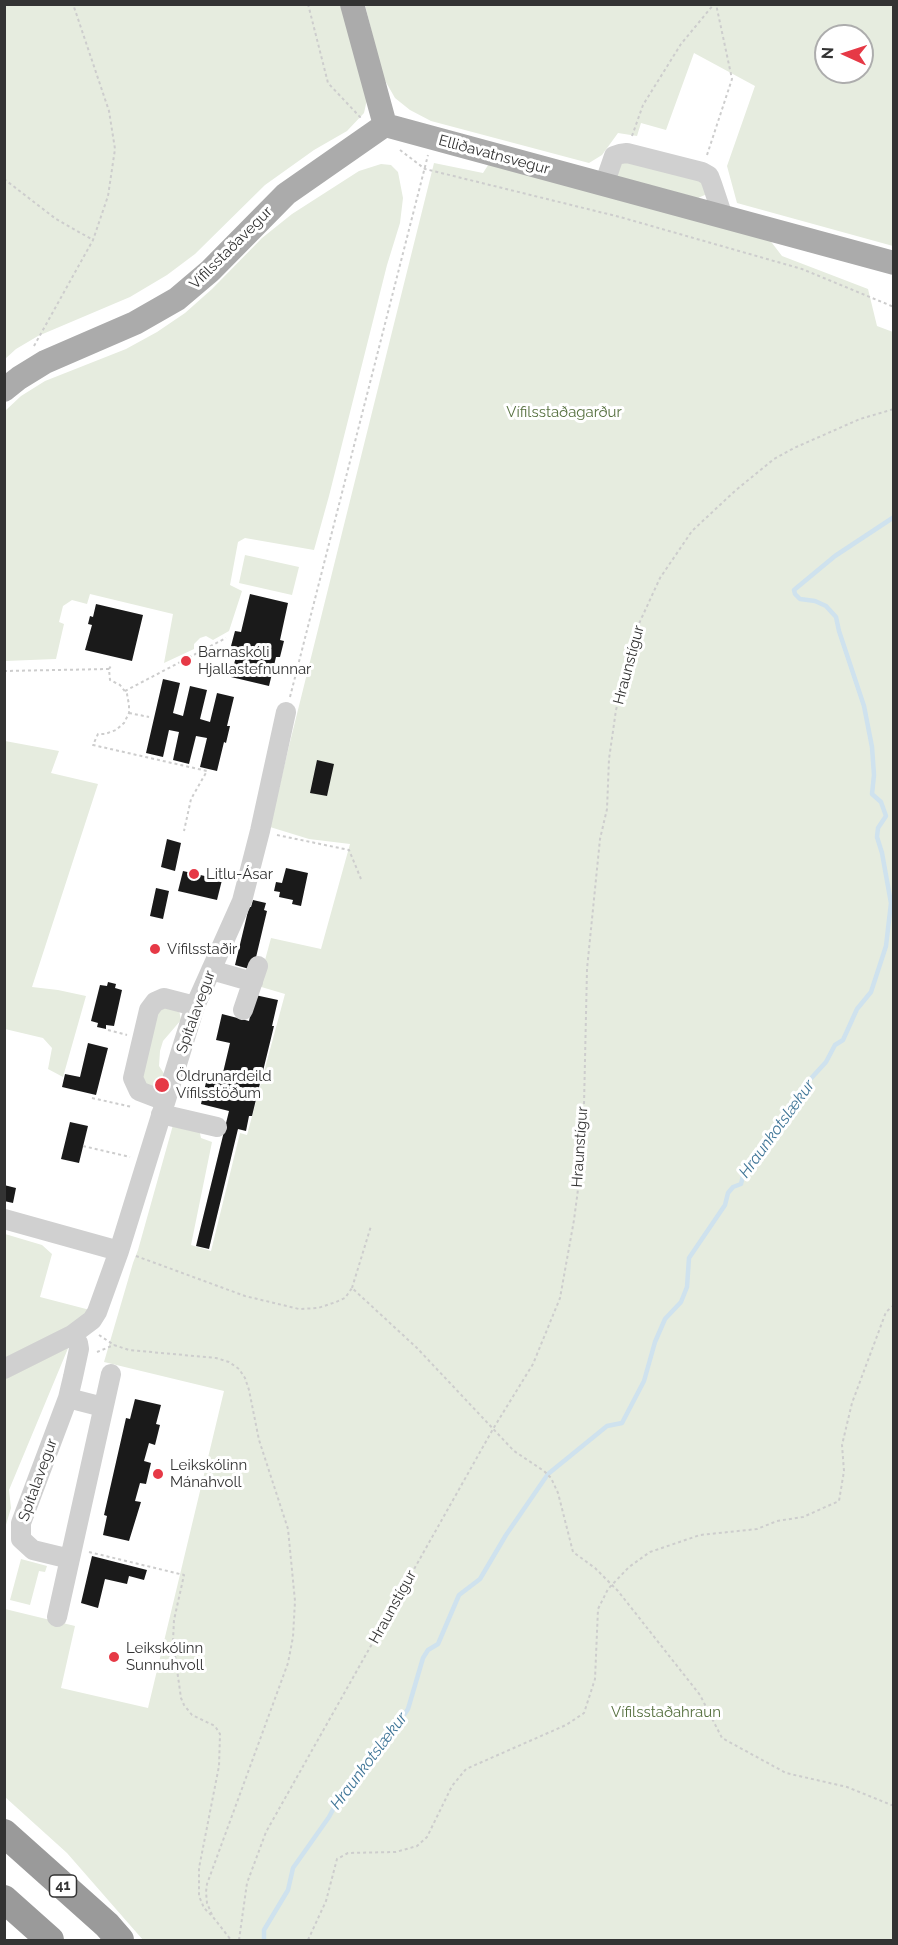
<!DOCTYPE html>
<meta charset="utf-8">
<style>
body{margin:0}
#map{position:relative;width:898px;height:1945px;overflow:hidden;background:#fff;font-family:Raleway,sans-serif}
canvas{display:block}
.frame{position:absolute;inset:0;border:6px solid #333;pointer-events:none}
.north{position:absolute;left:814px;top:24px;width:60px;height:60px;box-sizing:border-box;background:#fff;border:2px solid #adadad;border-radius:50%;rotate:273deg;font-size:16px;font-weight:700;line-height:24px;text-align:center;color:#333}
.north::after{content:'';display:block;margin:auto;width:21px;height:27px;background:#e63946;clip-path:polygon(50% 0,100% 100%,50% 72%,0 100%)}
</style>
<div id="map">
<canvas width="898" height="1945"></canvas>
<div class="frame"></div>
<div class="north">N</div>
</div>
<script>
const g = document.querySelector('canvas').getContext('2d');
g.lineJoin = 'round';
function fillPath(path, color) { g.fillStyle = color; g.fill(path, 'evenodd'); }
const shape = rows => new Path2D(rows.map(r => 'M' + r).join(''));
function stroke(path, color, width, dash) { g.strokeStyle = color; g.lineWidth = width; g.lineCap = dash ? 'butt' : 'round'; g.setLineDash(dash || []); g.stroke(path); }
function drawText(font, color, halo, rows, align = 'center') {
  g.font = font + ' Raleway,sans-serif'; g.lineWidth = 6; g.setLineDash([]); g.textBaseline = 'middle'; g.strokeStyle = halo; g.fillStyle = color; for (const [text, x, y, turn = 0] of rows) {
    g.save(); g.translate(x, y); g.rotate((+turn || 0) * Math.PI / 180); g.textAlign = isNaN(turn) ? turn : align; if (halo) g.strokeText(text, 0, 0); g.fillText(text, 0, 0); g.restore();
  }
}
fillPath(shape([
 [4,5,341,5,368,95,364,113,347,131,314,150,265,185,195,254,167,275,130,297,38,336,16,349,5,359],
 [365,5,893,5,893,246,737,203,727,166,755,86,694,53,666,130,641,123,637,136,618,133,602,155,589,163,431,121,410,110,395,98,383,77],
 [826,36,862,36,862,72,826,72],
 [494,156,759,226,782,256,868,289,877,326,893,332,893,1940,143,1940,67,1853,5,1797,5,1609,75,1626,61,1688,148,1708,224,1391,104,1362,133,1263,138,1250,173,1125,199,1129,201,1138,212,1142,191,1245,211,1251,240,1133,247,1135,285,994,258,986,271,938,321,949,350,844,309,839,270,827,288,750,434,163,483,173],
 [620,161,703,179,707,194,698,198,616,176],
 [381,164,391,165,398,172,403,198,400,223,387,265,329,496,314,550,245,538,238,542,230,585,242,591,229,631,213,640,206,636,200,638,194,644,194,649,164,663,173,614,90,594,87,604,72,600,63,606,59,622,64,624,56,659,5,661,5,411,21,396,45,381,126,349,157,332,185,313,212,289,262,238,292,214,359,171],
 [245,555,299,567,292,595,239,583],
 [5,741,59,751,51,773,98,784,32,987,58,990,86,996,63,1077,48,1069,52,1048,43,1038,5,1029],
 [165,1006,179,1010,181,1020,163,1041,160,1051,159,1066,165,1075,162,1085,153,1089,144,1084,142,1073,158,1013],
 [5,1234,42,1245,52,1254,40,1297,90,1310,69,1329,5,1363],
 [69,1346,9,1490,11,1508,5,1528,5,1376],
 [21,1559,47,1566,45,1572,39,1571,30,1605,10,1600]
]), '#e6ecdf');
stroke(shape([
 [264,1940,264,1930,288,1890,293,1868,329,1817,338,1800,371,1763,408,1709,423,1658,428,1650,438,1644,459,1595,480,1579,506,1535,548,1474,607,1426,622,1423,644,1381,655,1342,665,1319,681,1302,687,1287,689,1258,725,1205,728,1193,733,1187,741,1184,743,1176,755,1165,756,1156,759,1149,777,1126,783,1113,794,1100,800,1096,805,1085,826,1062,835,1045,843,1040,857,1009,871,992,886,946,891,903,882,853,877,837,878,828,886,816,881,802,872,794,874,775,872,747,864,706,839,631,836,617,826,606,815,601,800,599,795,594,794,590,835,556,894,517]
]), '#cfe2ee', 4.5);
fillPath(shape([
 [250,594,288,603,280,640,284,641,280,657,276,657,269,686,231,677,238,648,231,646,235,631,241,632],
 [96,604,143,615,132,661,85,650,92,625,88,624,90,616,93,617],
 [163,679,180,683,173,713,183,716,190,686,207,690,200,719,210,722,217,693,234,697,227,726,230,726,226,743,224,742,217,771,200,767,207,738,196,736,189,764,173,760,179,732,169,730,163,757,146,753],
 [317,760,334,764,327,796,310,793],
 [167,839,181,843,175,871,161,867],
 [286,868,308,873,301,906,292,904,293,900,279,897,280,892,274,891,276,882,282,883],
 [183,871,222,880,217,900,178,891],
 [156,888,169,891,163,919,150,916],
 [253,900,266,903,264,910,267,911,253,970,235,965,249,907,251,907],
 [108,982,116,984,115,988,122,990,114,1026,106,1025,106,1029,97,1027,98,1023,91,1021,100,985,107,986],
 [255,995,278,1000,272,1026,274,1026,252,1116,249,1116,246,1131,238,1129,209,1249,196,1246,229,1111,201,1104,207,1078,221,1081,230,1043,216,1040,222,1014,249,1021],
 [88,1043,108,1048,96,1095,62,1087,65,1074,80,1077],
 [70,1122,88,1126,79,1163,61,1159],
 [4,1185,16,1188,13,1203,4,1201],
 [135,1399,161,1405,156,1424,160,1425,155,1445,149,1443,144,1461,151,1463,146,1484,140,1483,135,1501,141,1502,129,1541,103,1535,107,1516,104,1515,126,1418,130,1419],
 [92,1556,147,1570,144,1580,129,1576,127,1584,105,1579,98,1608,81,1603]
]), '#1a1a1a');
stroke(shape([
 [308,4,328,83,361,118],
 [893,4,894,5],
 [632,136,643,105,681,44,714,4],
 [400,150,425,169,620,217,802,269,894,307],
 [707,155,732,79,716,4],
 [4,179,56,219,93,240],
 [34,346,93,240,108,196,115,149,109,111,73,4],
 [109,669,112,664],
 [4,671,109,669,110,680,120,685,127,694,129,705,129,713,124,723,116,730,105,734,98,734,93,745,207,771,191,799,184,831],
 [125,691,226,638],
 [290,697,428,155],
 [129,713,149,717],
 [277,835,349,850,361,879],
 [108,1030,127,1035],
 [92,1098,132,1107],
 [83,1146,130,1157],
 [136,1256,245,1296,299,1309,318,1308,336,1302,345,1298,352,1288,417,1348,514,1451,544,1471,551,1478,558,1493,573,1552,595,1568,618,1591,700,1695,722,1738,786,1773,847,1787,894,1806],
 [352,1288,371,1226],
 [99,1335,114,1345,129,1350,216,1358,229,1362,239,1369,245,1378,249,1390,259,1440,288,1529,295,1601,293,1637,288,1663,207,1884,206,1892,207,1903,213,1917,231,1940],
 [97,1352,114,1345],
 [89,1552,184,1575,174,1620,173,1641,181,1698,184,1705,192,1715,215,1726,220,1734,219,1766,199,1868,199,1896,204,1908,211,1915],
 [239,1940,247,1883,266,1832,493,1429,533,1364,560,1298,574,1220,583,1151,587,969,600,839,607,809,609,759,616,710,637,628,660,578,692,531,736,490,774,459,794,448,860,419,894,409],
 [308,1940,326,1901,337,1859,348,1853,396,1852,417,1846,427,1837,452,1786,466,1769,566,1725,584,1713,595,1679,598,1609,608,1589,629,1567,650,1552,700,1535,757,1529,777,1521,803,1517,839,1501,844,1471,842,1445,852,1403,886,1312,894,1305]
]), '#cdcdcd', 2, [3, 3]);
stroke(shape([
 [604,185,614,156,620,154,627,153,702,172,709,176,712,184,723,217],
 [211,970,253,982],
 [243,1010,258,966],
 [165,1101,139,1091,133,1078,149,1010,155,1002,164,998,195,1006],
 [161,1114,217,1127],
 [4,1219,119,1251],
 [4,1369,72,1335,92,1320,97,1312,119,1251,195,1006,242,901,260,831,286,712],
 [68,1398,103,1407],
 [70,1559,33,1550,21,1539,21,1523,68,1398,73,1377,79,1349,78,1343,72,1335],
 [57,1617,111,1374]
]), '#d0d0d0', 20);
stroke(shape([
 [352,4,385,125],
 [385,125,894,263],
 [4,390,19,378,45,362,135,323,177,299,210,271,286,194,385,125]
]), '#ababab', 24);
stroke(shape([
 [4,1833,107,1925,120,1940],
 [4,1899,50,1940]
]), '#9a9a9a', 28);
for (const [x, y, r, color] of [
 [186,661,6,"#e63946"],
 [194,874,6,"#e63946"],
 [155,949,6,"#e63946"],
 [162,1085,8,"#e63946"],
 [158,1474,6,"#e63946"],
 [114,1657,6,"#e63946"]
]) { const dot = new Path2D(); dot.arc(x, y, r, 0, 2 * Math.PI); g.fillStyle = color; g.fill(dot); stroke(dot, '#fff', 2); }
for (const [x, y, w] of [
 [63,1886,27]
]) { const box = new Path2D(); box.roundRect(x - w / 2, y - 11, w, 22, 4.5); g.fillStyle = '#fff'; g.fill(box); stroke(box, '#333', 1.5); }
drawText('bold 14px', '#333', null, [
 ["41",63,1886]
]);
drawText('15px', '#333', '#fff', [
 ["Elliðavatnsvegur",494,155,15],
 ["Vífilsstaðavegur",231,248,-45],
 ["Hraunstígur",629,665,-75],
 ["Spítalavegur",196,1012,-70],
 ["Hraunstígur",580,1147,-86],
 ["Spítalavegur",38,1480,-70],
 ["Hraunstígur",393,1607,-61]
]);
drawText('15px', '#56703f', '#fff', [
 ["Vífilsstaðagarður",564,412],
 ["Vífilsstaðahraun",666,1712]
]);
drawText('15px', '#333', '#fff', [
 ["Barnaskóli",198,652],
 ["Hjallastefnunnar",198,669],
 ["Litlu-Ásar",206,874],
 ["Vífilsstaðir",167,949],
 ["Öldrunardeild",176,1076],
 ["Vífilsstöðum",176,1093],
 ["Leikskólinn",170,1465],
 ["Mánahvoll",170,1482],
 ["Leikskólinn",126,1648],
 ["Sunnuhvoll",126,1665]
], 'left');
drawText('italic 16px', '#3f7597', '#fff', [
 ["Hraunkotslækur",777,1129,-54],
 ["Hraunkotslækur",369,1761,-53]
]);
</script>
